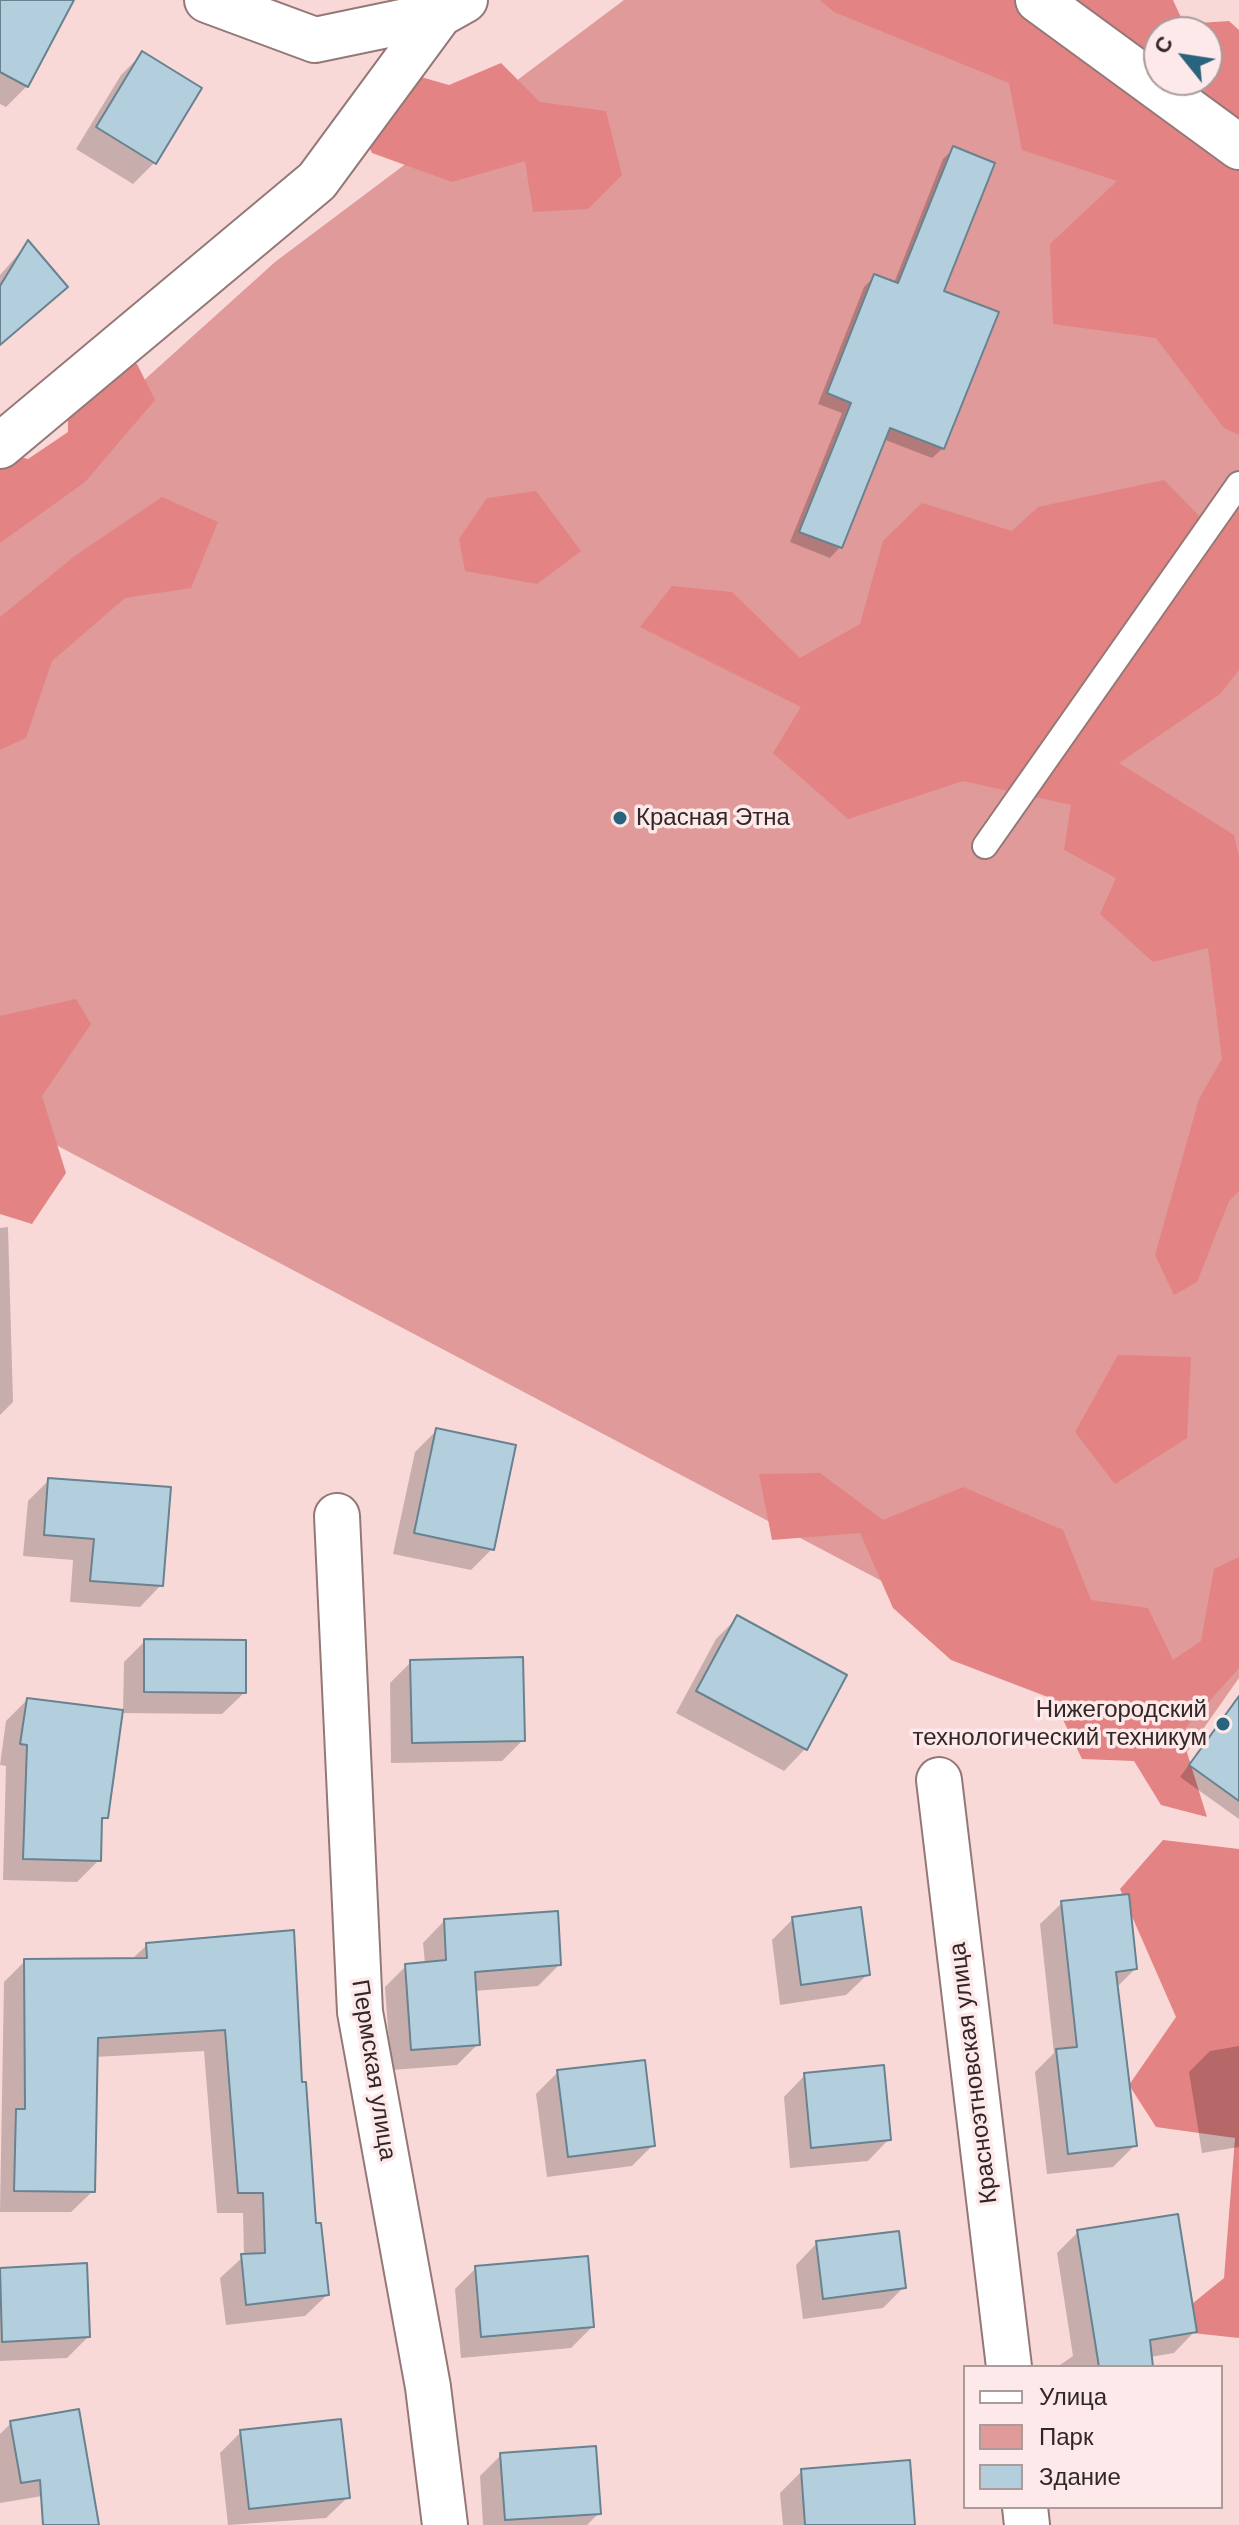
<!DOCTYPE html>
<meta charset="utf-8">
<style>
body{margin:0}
#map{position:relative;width:1239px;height:2525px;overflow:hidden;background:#f9d9d8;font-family:Helvetica,sans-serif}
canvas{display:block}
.legend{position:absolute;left:963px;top:2365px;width:260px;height:144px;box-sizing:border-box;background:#fde9e9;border:2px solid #ac9b9b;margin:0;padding:10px 14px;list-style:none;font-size:24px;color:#322626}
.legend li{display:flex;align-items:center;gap:16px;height:40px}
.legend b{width:40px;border:2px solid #ac9b9b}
.north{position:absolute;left:1143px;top:16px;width:80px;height:80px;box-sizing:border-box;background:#fde9e9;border:2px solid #ac9b9b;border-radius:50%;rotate:300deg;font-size:22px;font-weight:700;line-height:32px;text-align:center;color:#322626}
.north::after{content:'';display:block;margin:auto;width:28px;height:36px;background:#2a637d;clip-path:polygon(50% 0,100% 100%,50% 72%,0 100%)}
</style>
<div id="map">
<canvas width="1239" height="2525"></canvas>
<ul class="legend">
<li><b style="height:10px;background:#fff"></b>Улица</li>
<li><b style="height:22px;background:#df9a99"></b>Парк</li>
<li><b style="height:22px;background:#b3cfdd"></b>Здание</li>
</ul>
<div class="north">С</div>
</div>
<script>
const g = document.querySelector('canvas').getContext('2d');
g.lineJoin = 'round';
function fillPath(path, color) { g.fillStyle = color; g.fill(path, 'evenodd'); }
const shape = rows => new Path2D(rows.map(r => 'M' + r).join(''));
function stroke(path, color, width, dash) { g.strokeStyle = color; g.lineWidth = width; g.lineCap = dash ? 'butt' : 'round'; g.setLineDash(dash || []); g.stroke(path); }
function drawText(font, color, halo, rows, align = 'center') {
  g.font = font + ' Helvetica,sans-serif'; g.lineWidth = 7; g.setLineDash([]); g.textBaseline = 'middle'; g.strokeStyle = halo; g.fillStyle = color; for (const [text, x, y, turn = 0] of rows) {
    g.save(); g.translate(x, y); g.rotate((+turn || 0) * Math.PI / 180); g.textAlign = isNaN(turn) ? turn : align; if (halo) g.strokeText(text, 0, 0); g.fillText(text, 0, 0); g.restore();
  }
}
fillPath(shape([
 [624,0,891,0,1239,194,1239,1678,1175,1769,1054,1672,22,1127,0,1132,0,510,275,262]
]), '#df9a99');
fillPath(shape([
 [820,0,1173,0,1184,24,1229,21,1239,30,1239,435,1224,428,1156,338,1053,324,1050,244,1117,181,1022,150,1009,83,834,12],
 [1159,32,1207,32,1207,80,1159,80],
 [501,63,540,102,606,111,622,175,588,209,533,212,525,161,452,182,372,153,352,108,379,65,449,85],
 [84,358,137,364,155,400,85,482,0,543,0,451,28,459,68,432,67,375],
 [1239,474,1239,670,1220,694,1119,763,1234,835,1239,857,1239,1191,1229,1201,1197,1282,1174,1295,1155,1255,1199,1099,1222,1059,1208,948,1153,962,1100,914,1116,878,1064,850,1071,805,963,781,848,819,773,753,801,707,640,627,672,586,732,592,800,658,860,624,883,541,922,503,1012,531,1038,507,1164,480,1207,524],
 [536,491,581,551,537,584,465,571,459,539,487,498],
 [162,497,218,522,191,588,125,598,52,661,26,738,0,750,0,617,76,555],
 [76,999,91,1024,42,1096,66,1173,32,1224,0,1214,0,1016],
 [1118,1355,1191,1357,1187,1438,1115,1484,1075,1432],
 [820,1473,883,1520,963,1487,1063,1530,1091,1600,1148,1608,1173,1660,1201,1641,1214,1569,1239,1557,1239,1668,1181,1733,1207,1817,1161,1805,1134,1761,1082,1759,1053,1699,951,1660,893,1608,860,1533,772,1540,759,1474],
 [1163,1840,1239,1849,1239,2338,1108,2324,1182,2312,1224,2278,1235,2138,1156,2127,1129,2085,1176,2017,1120,1889]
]), '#e48384');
fillPath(shape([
 [0,0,52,0,27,86,6,107,0,104],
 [142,54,155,162,133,184,76,149,121,75],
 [953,149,942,292,943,448,932,458,883,439,840,547,830,558,790,542,842,413,818,404,864,287,875,276,894,283,943,159],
 [28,243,65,287,0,345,0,275],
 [8,1227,13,1402,0,1415,0,1228],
 [437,1430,492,1549,471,1570,393,1554,415,1452],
 [49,1480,161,1585,140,1607,70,1602,73,1560,23,1556,28,1501],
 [737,1618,845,1675,805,1749,784,1771,676,1713,716,1639],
 [145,1641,244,1693,222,1714,120,1713,106,1817,100,1823,99,1860,77,1882,3,1880,6,1766,0,1765,6,1721,27,1700,123,1713,124,1662],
 [411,1662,523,1740,502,1761,391,1763,390,1683],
 [1239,1695,1239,1819,1180,1777],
 [1062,1903,1135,1969,1116,1988,1135,2145,1113,2167,1047,2174,1035,2072,1054,2053,1040,1924],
 [793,1919,868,1974,846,1995,780,2005,772,1940],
 [444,1921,559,1965,538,1986,474,1991,478,2044,457,2065,391,2070,385,1987,406,1966,425,1964,423,1943],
 [147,1945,300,2084,314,2225,327,2295,305,2316,226,2325,220,2278,244,2256,243,2213,217,2213,204,2051,95,2057,93,2191,71,2212,0,2212,4,1982,25,1961,131,1960],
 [1239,2046,1239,2147,1202,2153,1189,2072,1210,2051],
 [558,2072,653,2145,632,2166,547,2177,536,2094],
 [805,2075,889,2139,868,2161,790,2168,784,2097],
 [1078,2232,1195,2331,1174,2353,1150,2357,1151,2367,1057,2367,1073,2356,1057,2253],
 [817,2243,904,2287,883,2308,803,2319,796,2265],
 [85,2265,88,2337,67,2358,0,2361,0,2269],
 [476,2268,592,2327,571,2348,461,2358,455,2289],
 [11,2423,66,2492,0,2503,0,2434],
 [241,2432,348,2497,326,2518,228,2525,220,2453],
 [501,2455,599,2513,587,2525,483,2525,480,2476],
 [802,2471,913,2525,783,2525,780,2493]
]), '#0003');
const building = shape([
 [0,0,74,0,28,87,0,72,0,0],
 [142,51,202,88,156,164,96,127,142,51],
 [953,146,995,163,944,291,999,312,944,449,890,428,842,548,799,532,851,403,827,393,874,274,898,283,953,146],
 [28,240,68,287,0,345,0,286,28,240],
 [436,1428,516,1445,494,1550,414,1533,436,1428],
 [48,1478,171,1487,163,1586,90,1581,94,1539,44,1535,48,1478],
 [737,1615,847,1675,807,1750,696,1691,737,1615],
 [144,1639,246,1640,246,1693,144,1692,144,1639],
 [523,1657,525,1741,412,1743,410,1660,523,1657],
 [1239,1696,1239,1801,1189,1765,1239,1696],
 [27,1698,123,1710,108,1818,102,1818,101,1861,23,1859,27,1745,20,1744,27,1698],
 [1129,1894,1137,1969,1116,1972,1137,2146,1068,2154,1056,2049,1077,2047,1061,1901,1129,1894],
 [861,1907,870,1975,801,1985,792,1917,861,1907],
 [558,1911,561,1965,475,1972,480,2045,411,2050,405,1964,446,1960,444,1919,558,1911],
 [294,1930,302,2082,306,2082,316,2223,321,2223,329,2295,246,2305,241,2254,265,2253,263,2193,238,2193,225,2030,98,2038,95,2192,14,2191,16,2109,25,2109,24,1959,147,1958,146,1943,294,1930],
 [645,2060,655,2146,568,2157,557,2070,645,2060],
 [884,2065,891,2140,811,2148,804,2073,884,2065],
 [1178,2214,1197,2332,1150,2340,1153,2367,1099,2367,1077,2230,1178,2214],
 [899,2231,906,2288,823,2299,816,2241,899,2231],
 [588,2256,594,2327,481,2337,475,2266,588,2256],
 [87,2263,90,2337,2,2342,0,2268,87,2263],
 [79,2409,99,2525,43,2525,40,2480,21,2483,10,2421,79,2409],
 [341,2419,350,2498,249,2509,240,2430,341,2419],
 [596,2446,601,2514,505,2520,500,2453,596,2446],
 [910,2460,915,2525,805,2525,801,2469,910,2460]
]);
fillPath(building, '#b3cfdd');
stroke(building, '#68828f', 2);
const lane = shape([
 [985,846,1239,484]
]);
const street = shape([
 [207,0,315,40,440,14],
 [1038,0,1239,147],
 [0,446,317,181,440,14,465,0],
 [337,1516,360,2012,428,2387,445,2525],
 [939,1780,1009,2367],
 [1025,2507,1027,2525]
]);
stroke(lane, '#947877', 28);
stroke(street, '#947877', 48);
stroke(lane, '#fff', 24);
stroke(street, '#fff', 44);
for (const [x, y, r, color] of [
 [620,818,8,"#2a637d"],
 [1223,1724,8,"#2a637d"]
]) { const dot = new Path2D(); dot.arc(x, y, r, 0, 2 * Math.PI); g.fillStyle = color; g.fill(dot); stroke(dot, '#fde9e9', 3); }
drawText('24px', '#322626', '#fde9e9', [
 ["Красная Этна",636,818],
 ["Нижегородский",1207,1710,"right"],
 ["технологический техникум",1207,1738,"right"]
], 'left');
drawText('24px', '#322626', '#fde9e9', [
 ["Пермская улица",373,2070,81],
 ["Красноэтновская улица",974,2073,-97]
]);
</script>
